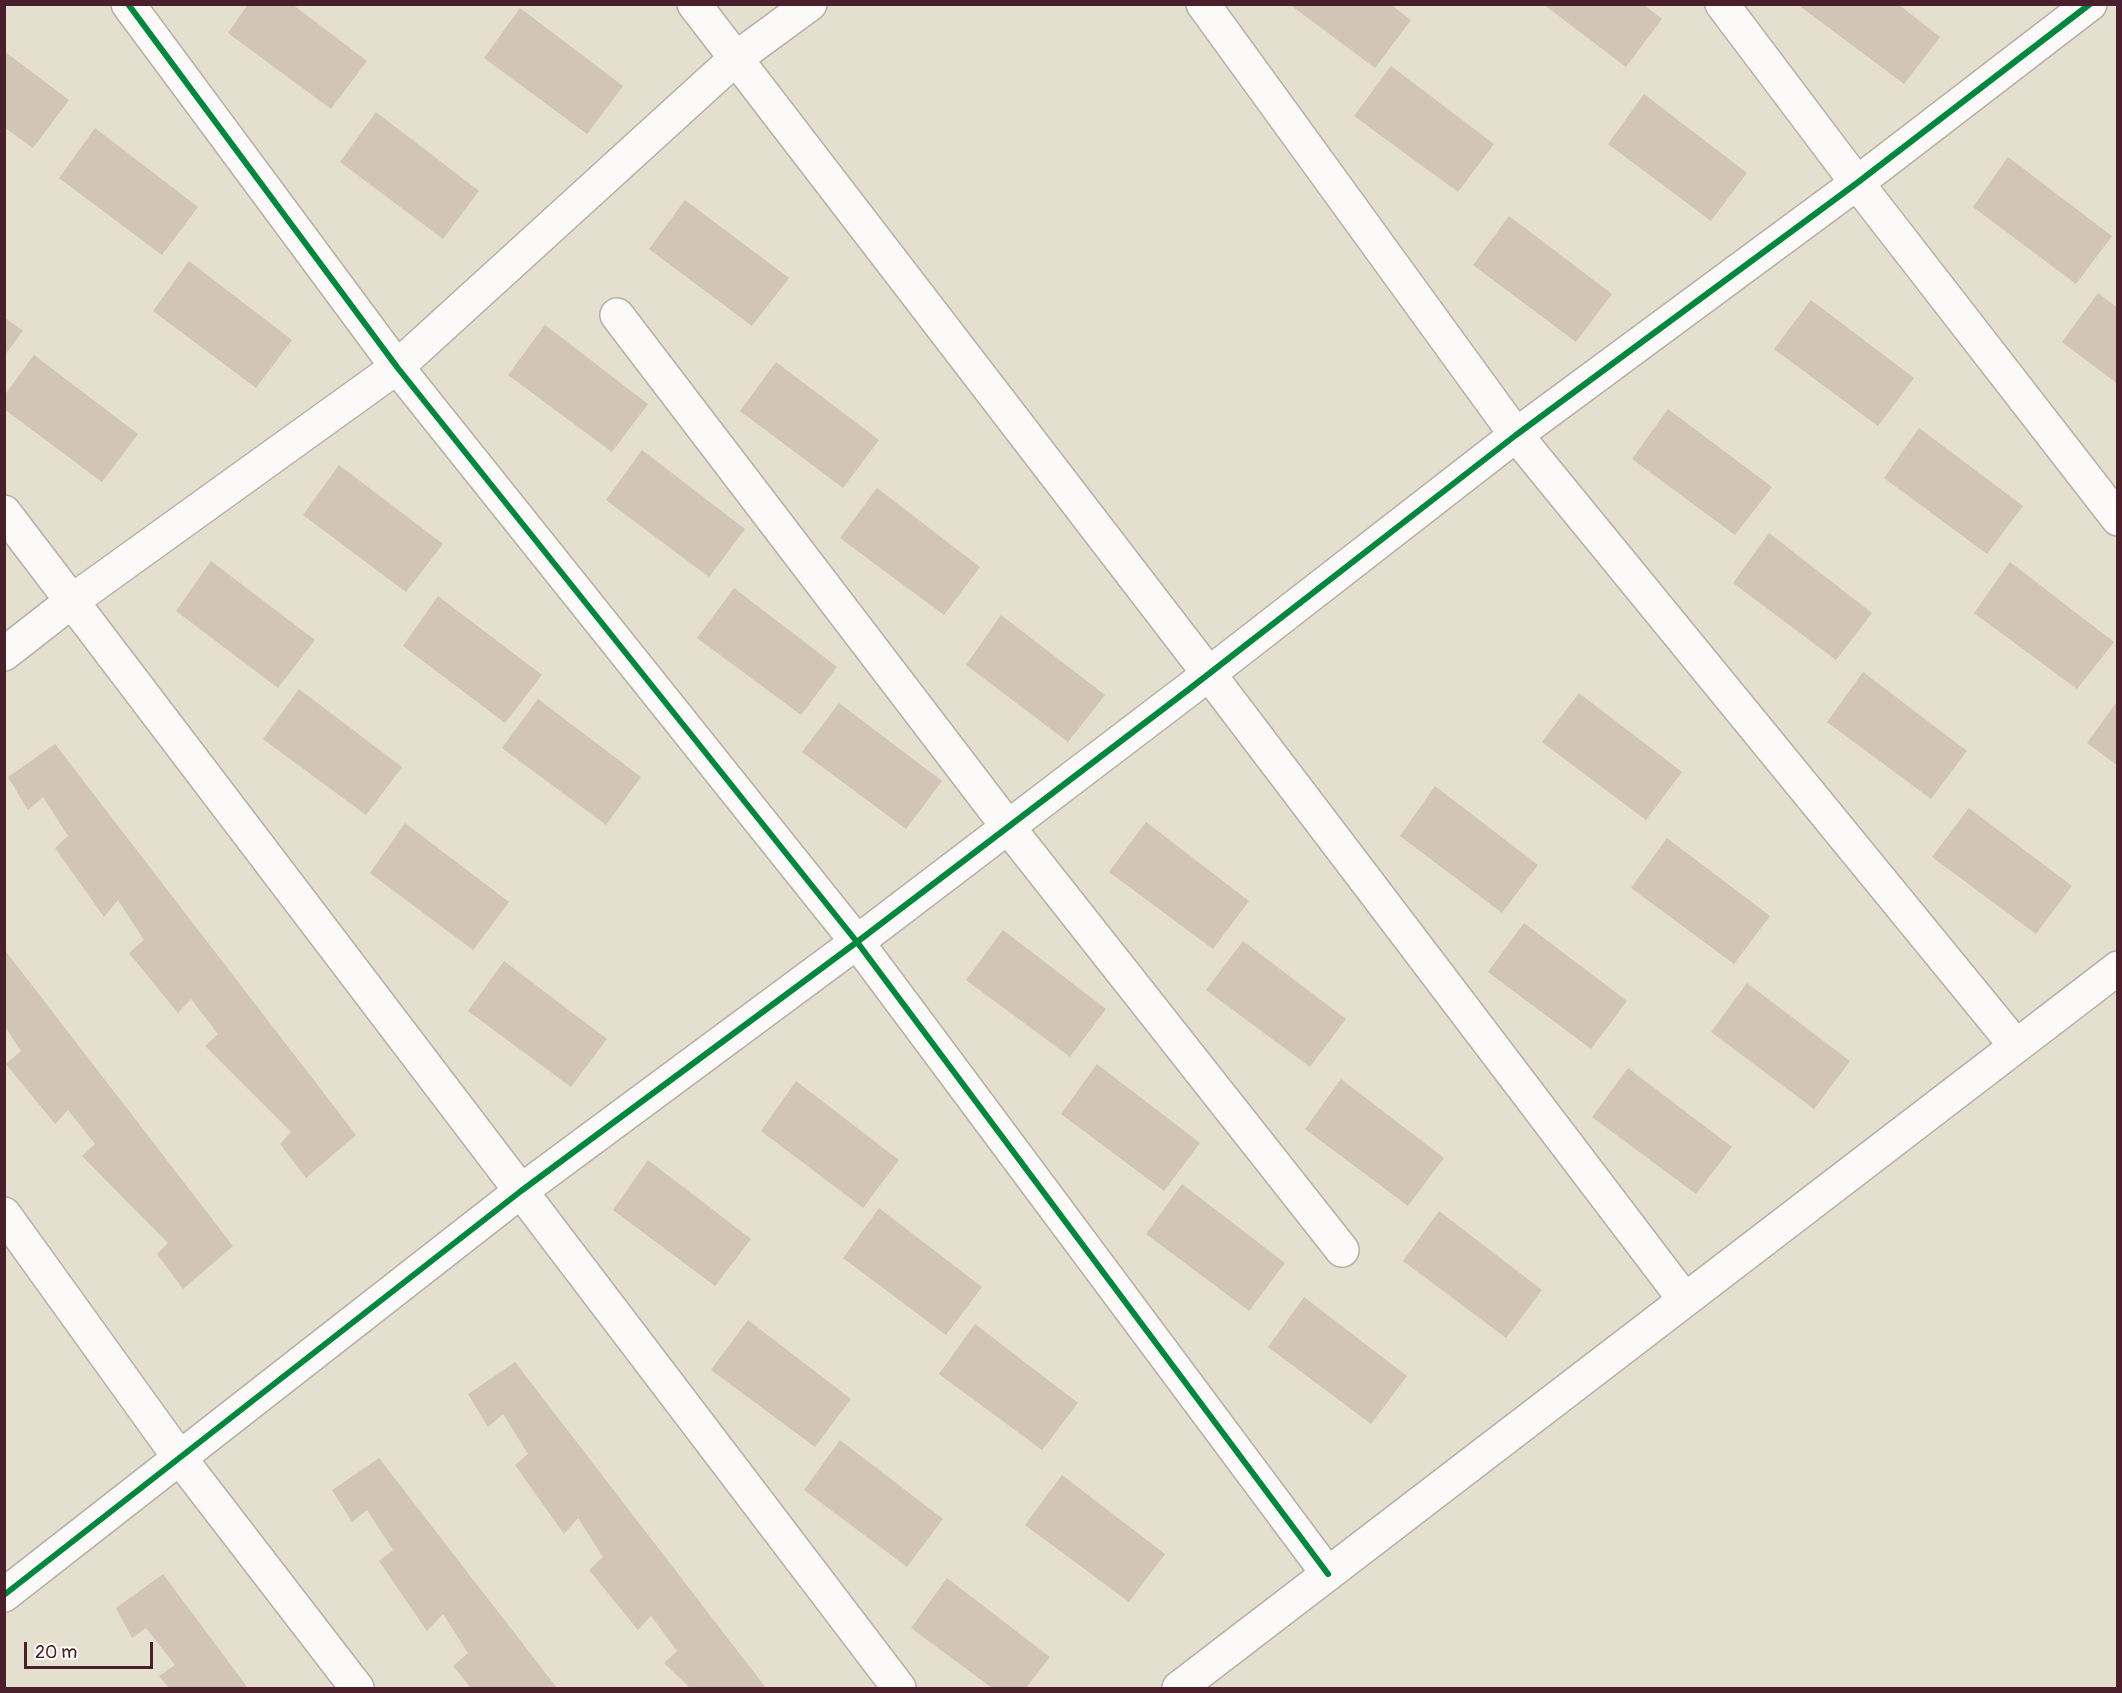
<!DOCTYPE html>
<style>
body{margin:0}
#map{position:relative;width:2122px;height:1693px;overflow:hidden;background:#e4dfce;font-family:Pangolin,sans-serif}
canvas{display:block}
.frame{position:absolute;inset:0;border:6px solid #4a1f2b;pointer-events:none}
.scale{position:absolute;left:24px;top:1642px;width:129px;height:27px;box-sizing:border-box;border:3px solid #4a1f2b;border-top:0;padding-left:8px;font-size:18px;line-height:21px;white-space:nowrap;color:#4a1f2b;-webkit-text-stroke:4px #fdfcf7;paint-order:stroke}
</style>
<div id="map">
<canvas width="2122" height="1693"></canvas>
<div class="frame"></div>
<div class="scale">20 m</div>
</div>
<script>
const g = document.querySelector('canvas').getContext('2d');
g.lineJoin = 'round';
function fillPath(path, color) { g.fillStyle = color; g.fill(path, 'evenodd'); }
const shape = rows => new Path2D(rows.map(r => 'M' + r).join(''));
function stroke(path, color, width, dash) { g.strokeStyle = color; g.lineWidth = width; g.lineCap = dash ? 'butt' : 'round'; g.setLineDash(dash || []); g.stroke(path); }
fillPath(shape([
 [248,4,292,4,367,61,331,109,228,33],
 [1289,4,1390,4,1411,20,1375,68],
 [1543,4,1643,4,1662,19,1626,67],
 [1803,4,1898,4,1940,37,1904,84,1801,7],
 [520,8,623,86,587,134,484,58],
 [4,51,69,100,33,148,4,127],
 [1391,66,1494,144,1458,192,1354,116],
 [1644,94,1747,173,1711,221,1608,144],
 [376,112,479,191,443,239,340,162],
 [95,128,198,207,162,255,59,178],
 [2008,157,2112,236,2076,284,1973,207],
 [685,200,789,278,752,326,649,249],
 [1509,216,1612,294,1576,342,1473,265],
 [189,261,292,340,256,388,153,311],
 [2098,293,2118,308,2118,384,2062,342],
 [1811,300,1914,378,1878,426,1774,349],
 [4,317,23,331,4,356],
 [545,325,648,404,612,452,508,375],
 [34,355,138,434,102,482,4,409,4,396],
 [776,362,879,440,843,488,740,411],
 [1668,409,1772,487,1735,535,1632,459],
 [1919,428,2023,506,1987,554,1884,478],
 [642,450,745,529,709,577,606,500],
 [339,465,443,544,406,592,303,515],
 [877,488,980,567,944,615,840,538],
 [1769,533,1872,613,1836,660,1733,583],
 [211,561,315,640,278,688,176,611],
 [2010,562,2114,642,2077,689,1974,613],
 [734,588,837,667,801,715,697,638],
 [438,596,542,675,505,723,403,646],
 [1001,615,1105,695,1068,742,966,665],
 [1863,672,1967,751,1931,799,1827,722],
 [299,689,402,767,366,815,263,739],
 [1579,693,1682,772,1646,820,1542,742],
 [538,699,641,777,606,825,502,748],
 [2118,700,2118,766,2087,743],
 [839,703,942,781,906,829,802,752],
 [55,744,356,1135,306,1178,280,1144,291,1132,205,1046,218,1034,191,999,178,1013,129,953,144,940,118,900,104,917,55,848,68,836,43,797,28,810,8,777],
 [1435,786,1538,865,1502,913,1400,836],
 [1969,808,2072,886,2036,934,1932,857],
 [1146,822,1249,901,1213,949,1109,872],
 [405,823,509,902,473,950,370,873],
 [1667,838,1770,916,1734,964,1631,888],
 [1524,923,1627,1001,1591,1049,1488,972],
 [1003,930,1106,1009,1070,1057,966,980],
 [1243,941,1346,1019,1310,1067,1206,990],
 [4,949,233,1246,183,1289,157,1254,168,1243,82,1156,95,1144,68,1110,55,1124,6,1064,21,1051,4,1025],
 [504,961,607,1039,571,1087,468,1011],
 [1747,983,1850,1061,1814,1109,1711,1032],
 [1097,1064,1200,1143,1164,1191,1061,1114],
 [1628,1068,1732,1147,1696,1194,1592,1117],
 [1341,1079,1444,1158,1408,1206,1305,1129],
 [796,1081,899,1160,863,1208,761,1131],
 [648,1160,751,1239,715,1286,613,1210],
 [1182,1184,1285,1263,1249,1311,1146,1234],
 [879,1208,982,1287,946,1335,843,1258],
 [1439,1211,1542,1290,1506,1338,1403,1261],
 [1304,1297,1407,1376,1371,1424,1268,1347],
 [748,1320,851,1399,815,1447,711,1370],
 [975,1324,1078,1403,1042,1450,939,1374],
 [515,1362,766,1688,690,1688,664,1663,677,1651,651,1616,638,1630,589,1570,603,1557,578,1518,564,1534,515,1465,528,1454,503,1414,488,1427,468,1394],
 [840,1440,943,1519,907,1567,804,1490],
 [379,1458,557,1688,471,1688,453,1666,468,1653,443,1614,427,1631,379,1561,393,1550,367,1510,352,1522,332,1490],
 [1062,1475,1165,1554,1129,1602,1025,1525],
 [163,1574,248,1688,169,1688,159,1676,175,1665,146,1628,132,1638,116,1608],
 [947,1578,1050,1657,1026,1688,992,1688,911,1628]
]), '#d2c5b8');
const minor = shape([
 [128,4,397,367,857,942,1328,1574],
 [694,4,1209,674,1685,1300],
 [1203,4,1516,435,2016,1046],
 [1722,4,1857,183,2118,519],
 [617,315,1008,827,1342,1250],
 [4,512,899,1688],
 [4,654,72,601,397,367,735,59,810,4],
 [4,1214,179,1457,357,1688],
 [4,1595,521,1191,857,942,1188,690,1516,435,1857,183,2090,4],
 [1179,1688,2118,968]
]);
stroke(minor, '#b6afa5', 36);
stroke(minor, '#fbfaf8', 33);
stroke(shape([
 [128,4,397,367,857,942,1328,1574],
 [4,1595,521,1191,857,942,1188,690,1516,435,1857,183,2090,4]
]), '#00873e', 6);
</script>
